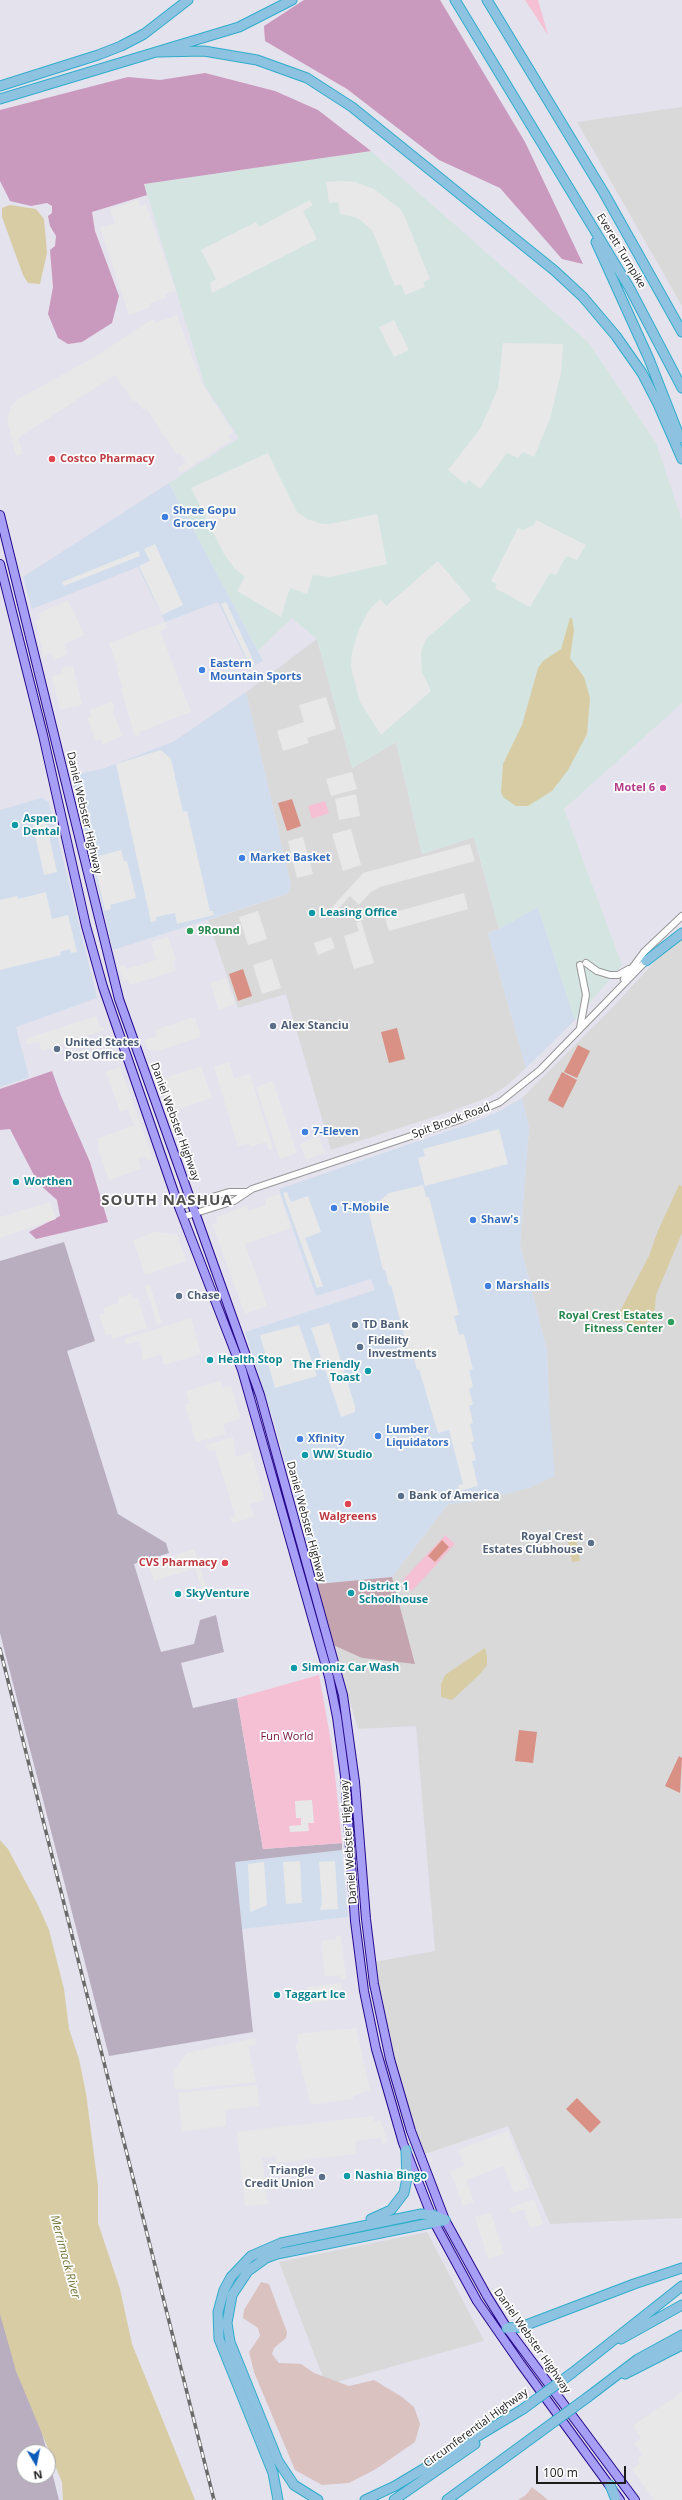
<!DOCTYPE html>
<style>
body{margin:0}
#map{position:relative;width:682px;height:2500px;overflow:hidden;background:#e4e2ed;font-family:"Open Sans",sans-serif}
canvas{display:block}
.north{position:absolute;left:16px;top:2444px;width:40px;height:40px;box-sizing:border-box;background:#fff;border:1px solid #a4a4a4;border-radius:50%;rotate:170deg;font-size:11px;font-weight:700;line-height:16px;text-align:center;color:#1c1c1c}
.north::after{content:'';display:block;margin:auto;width:14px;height:18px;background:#0c5dbb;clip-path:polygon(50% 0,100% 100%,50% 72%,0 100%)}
.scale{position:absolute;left:536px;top:2466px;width:90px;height:18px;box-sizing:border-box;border:2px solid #1c1c1c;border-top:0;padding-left:5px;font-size:12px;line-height:14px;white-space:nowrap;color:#1c1c1c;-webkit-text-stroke:3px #fff;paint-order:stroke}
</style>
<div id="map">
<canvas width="682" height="2500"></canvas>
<div class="north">N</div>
<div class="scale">100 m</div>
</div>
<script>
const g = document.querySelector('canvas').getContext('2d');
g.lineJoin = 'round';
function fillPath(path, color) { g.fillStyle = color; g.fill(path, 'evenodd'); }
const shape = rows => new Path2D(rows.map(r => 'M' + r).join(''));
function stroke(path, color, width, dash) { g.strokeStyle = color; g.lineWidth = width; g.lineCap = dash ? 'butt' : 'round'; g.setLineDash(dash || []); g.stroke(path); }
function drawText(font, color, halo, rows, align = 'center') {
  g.font = font + ' "Open Sans",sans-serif'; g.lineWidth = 3.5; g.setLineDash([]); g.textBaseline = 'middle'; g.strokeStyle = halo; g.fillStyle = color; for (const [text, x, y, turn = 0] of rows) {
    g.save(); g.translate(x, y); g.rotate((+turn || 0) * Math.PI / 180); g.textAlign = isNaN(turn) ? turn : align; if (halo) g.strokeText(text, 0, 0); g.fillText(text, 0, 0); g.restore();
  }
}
fillPath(shape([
 [682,107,682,306,577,122],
 [317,639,352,768,396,742,422,854,474,837,499,929,488,933,526,1068,506,1086,489,1097,446,1113,331,1150,286,994,238,1008,208,920,287,894,291,885,246,692],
 [682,935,682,2218,550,2224,508,2126,422,2155,383,2020,374,1962,435,1951,416,1726,358,1729,333,1645,362,1658,415,1663,392,1577,448,1504,476,1501,531,1487,549,1404,547,1351,520,1244,529,1128,522,1098,613,1007,668,947],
 [427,2232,484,2341,326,2385,279,2262]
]), '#d9d9da');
fillPath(shape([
 [169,483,263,661,250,668,218,602,165,622,138,567,32,609,23,577],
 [246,692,291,885,287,894,113,950,71,775,102,769,173,742],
 [42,798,49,802,97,998,16,1027,29,1077,0,1087,0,810],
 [538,907,575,1020,526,1068,488,933,499,929],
 [522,1098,529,1128,520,1244,547,1351,549,1404,555,1476,531,1487,506,1494,476,1501,448,1504,392,1577,317,1584,277,1432,245,1332,375,1290,371,1279,316,1296,279,1189,468,1124,498,1112],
 [342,1850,348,1917,242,1929,234,1862]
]), '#d1dded');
fillPath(shape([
 [371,151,588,342,656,443,682,521,682,703,564,809,622,965,575,1020,538,907,499,929,474,837,422,854,396,742,352,768,317,639,292,618,258,651,169,483,239,438,205,386,144,184]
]), '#d4e5e1');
fillPath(shape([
 [64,1242,95,1341,67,1351,118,1514,166,1543,169,1553,134,1564,161,1652,194,1644,200,1620,216,1615,224,1652,181,1663,193,1708,237,1698,263,1849,342,1843,342,1850,235,1862,253,2032,109,2056,0,1633,0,1261],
 [0,2307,36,2410,47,2452,24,2452,24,2476,48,2476,48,2456,59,2500,0,2500]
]), '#b8aec0');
fillPath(shape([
 [304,0,440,0,525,142,583,264,562,259,500,188,439,160,347,89,265,41,264,26],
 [205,73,275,91,318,110,371,151,144,184,147,195,92,212,95,231,119,296,112,323,82,342,68,344,58,338,48,314,53,287,50,250,55,246,56,236,50,226,48,216,52,213,52,206,47,203,31,206,10,201,0,181,0,110,128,77,160,80],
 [52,1071,61,1096,90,1162,108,1222,36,1239,29,1232,60,1216,57,1200,38,1183,10,1129,0,1130,0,1089]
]), '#ca99be');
fillPath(shape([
 [261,2282,269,2284,287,2332,286,2338,274,2348,272,2354,279,2363,301,2364,314,2373,349,2386,374,2380,402,2397,414,2407,420,2424,415,2442,376,2469,349,2483,322,2485,295,2470,254,2372,249,2352,260,2336,258,2328,243,2318,244,2310],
 [532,2487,548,2500,518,2500,526,2495]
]), '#dac2c0');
fillPath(shape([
 [392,1577,415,1664,362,1658,333,1645,317,1584]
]), '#c4a4ae');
fillPath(shape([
 [525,0,538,0,548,35],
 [325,801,329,813,312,819,308,806],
 [445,1535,455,1544,412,1591,402,1581],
 [319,1675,332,1747,342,1843,263,1849,237,1698]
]), '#f5c0d4');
fillPath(shape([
 [292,799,301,826,287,831,278,803],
 [243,969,252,996,238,1001,229,974],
 [397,1028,405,1059,389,1063,381,1032],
 [578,1045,590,1051,577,1078,564,1072],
 [562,1072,577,1080,563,1108,548,1100],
 [442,1540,449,1547,435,1562,428,1556],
 [519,1730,537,1732,533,1763,515,1761],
 [679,1756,682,1758,680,1793,665,1786],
 [577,2098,601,2122,590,2133,566,2109]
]), '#d89184');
fillPath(shape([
 [341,181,355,182,374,189,399,208,404,215,430,279,423,282,425,287,405,295,401,284,395,286,372,230,358,218,340,214,338,202,329,203,326,182],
 [138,200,140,206,146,204,176,291,165,294,166,298,150,303,151,307,129,315,100,228,115,223,110,209],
 [310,200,313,205,303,211,317,239,212,293,210,283,216,279,201,250,256,222,259,227],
 [177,315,202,384,233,432,228,436,231,440,181,473,178,468,186,462,180,453,177,455,146,408,143,410,136,400,133,402,115,375,18,438,23,454,16,456,7,420,12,405,18,399,93,358,153,319,155,323],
 [394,320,409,350,394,357,379,327],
 [503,343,563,344,561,373,550,419,534,457,523,452,518,458,507,453,480,489,469,480,465,484,448,470,480,429,490,407,498,388],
 [268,453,297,512,307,519,323,524,330,524,377,514,387,564,330,577,313,575,307,594,290,588,281,617,237,591,245,577,235,569,224,554,191,488],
 [536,520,586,545,577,560,566,556,556,575,550,573,530,607,495,588,497,584,491,581,518,528,523,530,534,525],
 [155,544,183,605,162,615,139,566,150,561,144,549],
 [139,551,140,556,64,586,62,582],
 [438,561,471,600,426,639,421,652,422,672,431,691,381,735,360,702,351,667,352,652,359,629,369,610,380,599,386,606],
 [68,600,84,635,64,644,68,654,54,660,51,654,44,656,35,620,41,619,38,614],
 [226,602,255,664,250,666,221,604],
 [165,622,167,628,160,631,191,712,139,732,140,735,135,737,121,688,123,687,117,672,119,671,109,643],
 [73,666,82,705,60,710,52,676,63,674,62,668],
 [326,697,336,729,307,738,309,743,283,751,277,731,304,722,299,705],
 [112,702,115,708,112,709,122,736,103,744,101,739,96,741,87,718,91,716,89,710],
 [161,750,171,759,183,812,187,811,210,911,213,911,214,915,177,924,175,913,156,917,156,921,151,922,116,764],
 [352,772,357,789,331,796,326,779],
 [356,794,360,816,339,820,335,799],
 [44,814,57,872,44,875,31,817],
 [351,829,361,865,343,871,332,834],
 [303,837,313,874,297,878,288,841],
 [470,844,475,861,380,887,371,892,359,905,350,896,330,918,326,914,363,873],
 [121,850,124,861,127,861,136,898,110,905,111,909,105,911,94,863,100,861,99,856],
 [46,892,52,919,68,915,77,952,71,953,70,949,60,952,61,955,0,970,0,900,17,896,18,899],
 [464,893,468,909,389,931,384,915],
 [258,911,267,939,248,945,239,917],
 [361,921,374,963,354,969,344,936,359,931,356,923],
 [168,937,176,960,173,961,176,971,129,985,128,980,123,981,119,967,125,965,126,969,156,960,151,942],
 [331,937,335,948,318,955,314,943],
 [272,959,281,988,262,994,253,965],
 [225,978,235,1004,219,1010,210,983],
 [96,1016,100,1027,103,1027,104,1030,42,1051,39,1042,27,1045,25,1039],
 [195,1017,201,1037,153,1052,152,1049,148,1050,144,1040,157,1036,155,1030],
 [229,1062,234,1078,250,1074,273,1149,269,1150,266,1142,251,1147,249,1143,238,1146,214,1067],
 [201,1066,212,1098,176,1110,174,1104,168,1106,161,1085,165,1083,164,1078],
 [120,1067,153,1159,147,1161,145,1156,138,1158,141,1169,109,1180,97,1146,99,1145,97,1139,134,1125,128,1109,120,1112,106,1072],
 [273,1081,297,1153,280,1159,256,1087],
 [499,1129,508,1164,425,1186,418,1158,425,1156,423,1149],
 [319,1136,325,1153,306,1160,300,1144],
 [423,1185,426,1197,429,1197,459,1315,454,1316,459,1335,464,1334,473,1369,469,1370,473,1387,469,1389,473,1404,469,1406,473,1423,470,1424,474,1441,471,1442,476,1460,472,1461,478,1486,459,1491,458,1485,463,1484,449,1430,438,1433,419,1369,417,1370,412,1351,408,1351,391,1285,389,1286,385,1270,383,1270,369,1214,371,1208,389,1193],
 [287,1192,291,1202,308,1196,321,1232,305,1238,323,1286,317,1288,283,1193],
 [279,1194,291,1228,245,1244,267,1306,245,1314,212,1224,218,1222,216,1217,246,1206,248,1211,266,1205,265,1199],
 [50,1202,56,1219,0,1238,0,1217],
 [155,1232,177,1234,186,1261,145,1275,133,1240],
 [150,1285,162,1323,157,1324,145,1286],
 [131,1294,133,1299,138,1298,147,1328,112,1339,111,1334,106,1336,99,1314,104,1313,103,1308,119,1303,118,1298],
 [191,1318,201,1354,164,1365,161,1354,143,1360,141,1356,143,1355,139,1341,126,1344,125,1339],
 [329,1323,355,1406,355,1412,341,1417,311,1328],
 [299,1325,317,1376,275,1388,260,1335],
 [221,1381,223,1388,231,1386,241,1419,223,1424,226,1434,196,1442,185,1404,189,1403,186,1391],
 [233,1437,236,1457,251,1452,265,1500,250,1504,254,1517,232,1523,230,1518,235,1516,215,1450,208,1452,206,1445],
 [194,1549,209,1594,204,1596,195,1568,154,1581,149,1564],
 [312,1800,314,1823,308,1823,309,1831,290,1832,289,1826,301,1825,301,1818,296,1818,295,1801],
 [300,1861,302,1903,286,1904,283,1862],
 [335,1861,338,1909,320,1910,322,1902,319,1862],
 [264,1862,267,1905,250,1912,248,1864],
 [341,1935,346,1978,341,1979,340,1975,325,1977,321,1941,336,1939,336,1936],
 [341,1983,342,1988,339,1989,340,1999,309,2003,307,1987],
 [356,2028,370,2090,353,2096,353,2099,311,2105,295,2044,298,2044,297,2034],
 [255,2038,257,2044,248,2046,256,2082,175,2090,173,2072,187,2053],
 [257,2085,259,2106,225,2110,226,2126,182,2131,178,2093],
 [373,2116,374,2122,380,2120,388,2142,383,2144,381,2138,355,2141,356,2154,276,2163,275,2156,262,2158,268,2204,245,2206,237,2132],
 [508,2131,530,2187,514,2193,503,2166,466,2180,474,2202,463,2206,450,2171,465,2166,458,2150],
 [534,2199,543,2224,530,2228,524,2209,512,2213,510,2208],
 [491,2213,504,2254,488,2259,475,2217],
 [682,2392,682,2500,654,2500,632,2469,640,2463,638,2459,643,2455,634,2443,641,2438,633,2426]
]), '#e8e8e8');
fillPath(shape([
 [10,205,36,209,44,219,47,253,40,284,28,283,23,275,2,217,2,208],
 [570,618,572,618,574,630,570,658,584,677,590,698,587,734,568,770,552,791,528,806,516,806,503,797,501,792,503,764,522,725,538,668,543,661,561,649],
 [679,1185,682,1186,682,1233,656,1295,655,1309,650,1320,642,1326,630,1325,622,1320,619,1313,649,1256,657,1233],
 [576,1540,580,1561,572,1562,568,1542],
 [485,1648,487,1656,487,1665,479,1675,452,1700,441,1697,441,1684,445,1675],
 [0,1840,8,1849,38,1905,49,1930,64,1989,69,2029,79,2059,86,2093,98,2186,98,2223,120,2289,132,2344,195,2500,63,2500,62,2482,16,2371,0,2314]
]), '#d8cca4');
const tertiary = shape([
 [586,963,597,971,610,975,618,975,629,969],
 [580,965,586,995,580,1028],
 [624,979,644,952,682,916],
 [179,1207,229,1192,246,1192],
 [183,1217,234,1201,252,1189,459,1120,500,1102,540,1070,648,959]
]);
const primary = shape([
 [0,515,119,999,260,1395,343,1695,355,1782,366,1919,374,1984,390,2059,411,2131,445,2220,487,2296,507,2328,635,2500],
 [0,564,43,735,86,926,103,987,179,1207,242,1370,329,1677,337,1717,345,1776,355,1921,364,1991,376,2049,403,2143,434,2222,477,2301,520,2363,620,2500]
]);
const motorway = shape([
 [455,0,629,287,682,388],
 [487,0,604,193,682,332],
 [159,52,204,51,257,60,307,78,352,107,555,271,583,297,616,336,642,373,658,404,682,459],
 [0,86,98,55,121,46,144,34,188,0],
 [0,99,239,27,292,0],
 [596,242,649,359,680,438],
 [646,961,682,933],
 [371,2219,391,2210,404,2193,407,2178,406,2150],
 [507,2328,521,2327,634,2284,682,2268],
 [621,2339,682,2305],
 [572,2373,682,2286],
 [625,2374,682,2345],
 [588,2397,638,2359,682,2335],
 [610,2485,616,2500],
 [278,2500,273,2473,219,2339,218,2312,224,2290,231,2277,251,2256,281,2243,421,2214,433,2215,445,2220],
 [318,2500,294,2485,278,2461,230,2342,227,2323,232,2295,248,2271,266,2258,277,2254,445,2220],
 [365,2500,395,2486,523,2409],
 [394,2500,475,2444],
 [447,2500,536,2435]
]);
stroke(tertiary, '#969696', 8);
stroke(primary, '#24098a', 10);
stroke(motorway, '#2eaccb', 11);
stroke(tertiary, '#fff', 6);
stroke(primary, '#a79ef6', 8);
stroke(motorway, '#8dc3e0', 9);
const rail = shape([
 [0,1649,214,2500]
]);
stroke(rail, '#6a6a6a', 3.5);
stroke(rail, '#fff', 2, [6]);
const motorwayBridge = shape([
 [523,2409,572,2373],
 [536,2435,588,2397]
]);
stroke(motorwayBridge, '#2eaccb', 11, []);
stroke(motorwayBridge, '#8dc3e0', 9);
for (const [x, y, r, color] of [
 [52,459,4,"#e0444e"],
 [165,517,4,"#3f7fe0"],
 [202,670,4,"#3f7fe0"],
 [663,788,4,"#d1479c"],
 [15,825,4,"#0f9aa8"],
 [242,858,4,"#3f7fe0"],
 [312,913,4,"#0f9aa8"],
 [190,931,4,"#2e9e5b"],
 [273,1026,4,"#5c6f8a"],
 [57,1049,4,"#5c6f8a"],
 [305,1132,4,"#3f7fe0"],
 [16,1182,4,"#0f9aa8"],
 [334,1208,4,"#3f7fe0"],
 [473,1220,4,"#3f7fe0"],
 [488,1286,4,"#3f7fe0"],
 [179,1296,4,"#5c6f8a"],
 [671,1322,4,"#2e9e5b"],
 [355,1325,4,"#5c6f8a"],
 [360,1347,4,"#5c6f8a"],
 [210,1360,4,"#0f9aa8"],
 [368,1371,4,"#0f9aa8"],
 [378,1436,4,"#3f7fe0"],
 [300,1439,4,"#3f7fe0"],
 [305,1455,4,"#0f9aa8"],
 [401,1496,4,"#5c6f8a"],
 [348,1504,4,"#e0444e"],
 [591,1543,4,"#5c6f8a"],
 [225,1563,4,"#e0444e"],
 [351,1593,4,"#0f9aa8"],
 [178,1594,4,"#0f9aa8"],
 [294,1668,4,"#0f9aa8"],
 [277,1995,4,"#0f9aa8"],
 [347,2176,4,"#0f9aa8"],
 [322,2177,4,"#5c6f8a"]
]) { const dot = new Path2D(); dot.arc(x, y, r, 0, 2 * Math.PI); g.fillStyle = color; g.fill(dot); stroke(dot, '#fff', 1.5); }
drawText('11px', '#1c1c1c', '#fff', [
 ["Everett Turnpike",621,251,59],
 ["Daniel Webster Highway",84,813,77],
 ["Spit Brook Road",451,1121,-20],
 ["Daniel Webster Highway",175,1122,70],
 ["Daniel Webster Highway",306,1522,75],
 ["Daniel Webster Highway",349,1842,-94],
 ["Daniel Webster Highway",532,2341,55],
 ["Circumferential Highway",476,2428,-36]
]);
drawText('bold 11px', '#be3a42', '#fff', [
 ["Costco Pharmacy",60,459],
 ["Walgreens",348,1517,"center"],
 ["CVS Pharmacy",217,1563,"right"]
], 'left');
drawText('bold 11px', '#366cbe', '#fff', [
 ["Shree Gopu",173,511],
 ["Grocery",173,524],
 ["Eastern",210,664],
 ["Mountain Sports",210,677],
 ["Market Basket",250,858],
 ["7-Eleven",313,1132],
 ["T-Mobile",342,1208],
 ["Shaw's",481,1220],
 ["Marshalls",496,1286],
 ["Lumber",386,1430],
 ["Liquidators",386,1443],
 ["Xfinity",308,1439]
], 'left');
drawText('bold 11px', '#b23c85', '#fff', [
 ["Motel 6",655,788]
], 'right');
drawText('bold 11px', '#0d838f', '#fff', [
 ["Aspen",23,819],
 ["Dental",23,832],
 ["Leasing Office",320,913],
 ["Worthen",24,1182],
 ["Health Stop",218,1360],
 ["The Friendly",360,1365,"right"],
 ["Toast",360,1378,"right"],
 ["WW Studio",313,1455],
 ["District 1",359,1587],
 ["Schoolhouse",359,1600],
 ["SkyVenture",186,1594],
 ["Simoniz Car Wash",302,1668],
 ["Taggart Ice",285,1995],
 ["Nashia Bingo",355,2176]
], 'left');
drawText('bold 11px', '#27864d', '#fff', [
 ["9Round",198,931],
 ["Royal Crest Estates",663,1316,"right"],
 ["Fitness Center",663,1329,"right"]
], 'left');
drawText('bold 11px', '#4e5e75', '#fff', [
 ["Alex Stanciu",281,1026],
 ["United States",65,1043],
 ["Post Office",65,1056],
 ["Chase",187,1296],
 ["TD Bank",363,1325],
 ["Fidelity",368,1341],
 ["Investments",368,1354],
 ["Bank of America",409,1496],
 ["Royal Crest",583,1537,"right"],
 ["Estates Clubhouse",583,1550,"right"],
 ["Triangle",314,2171,"right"],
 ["Credit Union",314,2184,"right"]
], 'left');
drawText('11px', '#721236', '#fff', [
 ["Fun World",287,1737]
]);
drawText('italic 12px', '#76793c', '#fff', [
 ["Merrimack River",65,2257,75]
]);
g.letterSpacing = '1px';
drawText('bold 15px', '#4f4f4f', '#fff', [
 ["SOUTH NASHUA",167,1201]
]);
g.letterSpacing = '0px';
</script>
